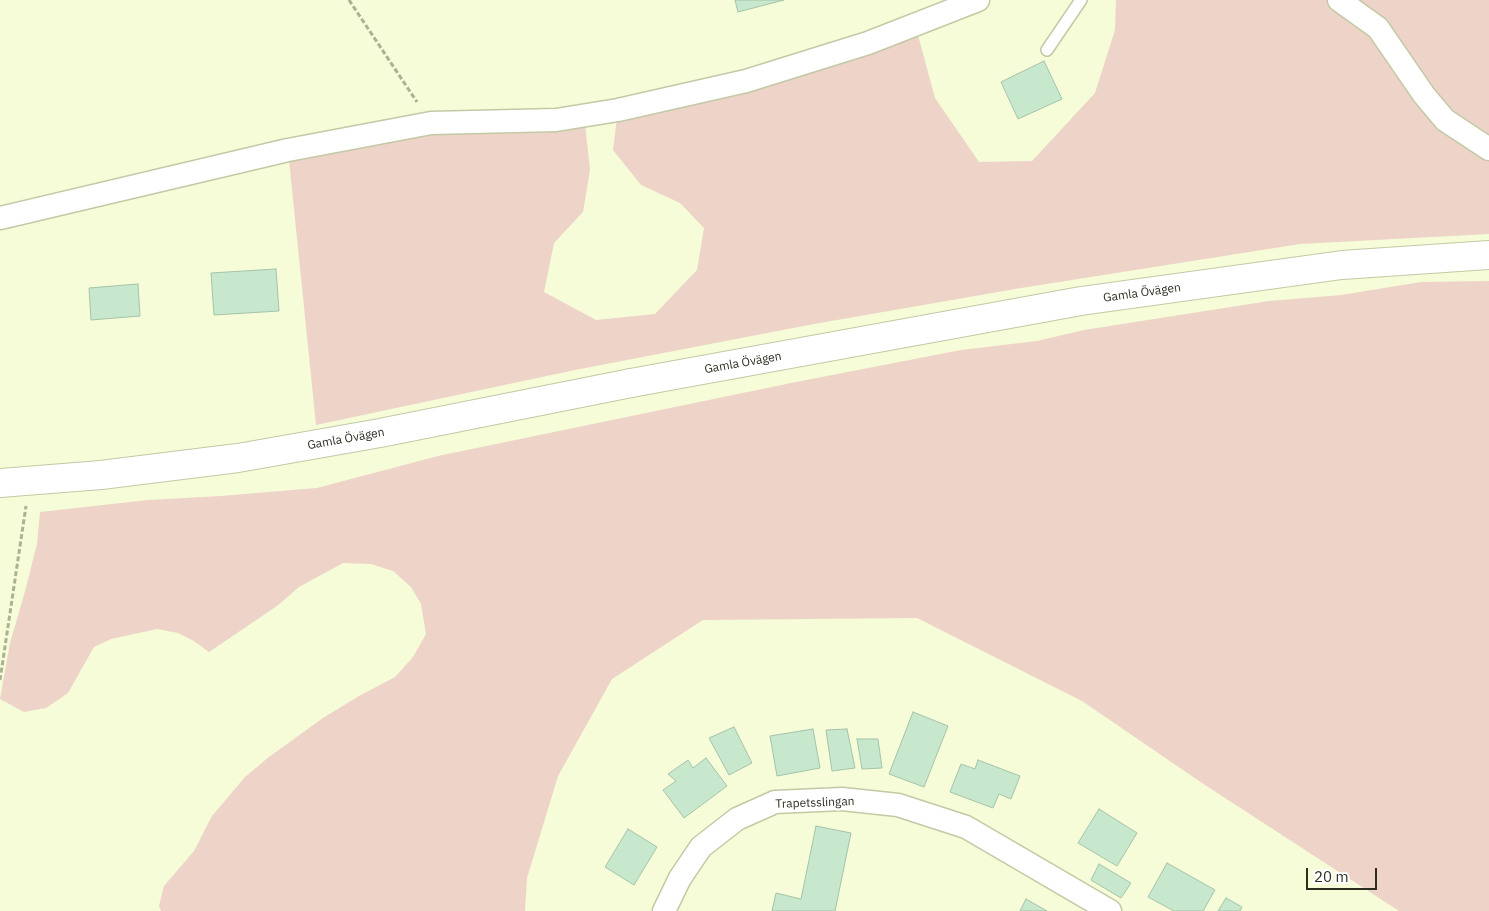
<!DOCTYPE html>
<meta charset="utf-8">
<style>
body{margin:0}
#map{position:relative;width:1489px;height:911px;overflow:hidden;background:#f5fcd7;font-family:"IBM Plex Sans",sans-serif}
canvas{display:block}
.scale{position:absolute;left:1306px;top:868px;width:71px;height:22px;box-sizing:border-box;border:2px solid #2c2e20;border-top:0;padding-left:6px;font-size:15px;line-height:18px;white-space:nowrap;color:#2c2e20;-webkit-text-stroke:4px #fff;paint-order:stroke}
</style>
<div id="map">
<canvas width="1489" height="911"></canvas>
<div class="scale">20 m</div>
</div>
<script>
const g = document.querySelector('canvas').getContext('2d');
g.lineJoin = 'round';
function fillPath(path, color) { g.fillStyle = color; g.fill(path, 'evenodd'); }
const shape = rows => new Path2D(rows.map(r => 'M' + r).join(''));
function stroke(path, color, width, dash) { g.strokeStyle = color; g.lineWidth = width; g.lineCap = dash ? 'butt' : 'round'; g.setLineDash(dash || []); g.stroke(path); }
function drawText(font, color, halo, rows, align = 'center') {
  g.font = font + ' "IBM Plex Sans",sans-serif'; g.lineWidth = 4.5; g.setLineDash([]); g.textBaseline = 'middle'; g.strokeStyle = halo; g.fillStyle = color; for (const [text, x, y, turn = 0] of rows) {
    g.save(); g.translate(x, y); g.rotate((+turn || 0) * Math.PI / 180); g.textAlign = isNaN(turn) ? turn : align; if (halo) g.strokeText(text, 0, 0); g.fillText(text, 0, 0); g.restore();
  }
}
fillPath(shape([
 [1116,0,1489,0,1489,234,1300,244,1021,288,814,324,575,370,316,425,288,150,584,115,590,170,583,212,554,243,544,292,596,320,655,314,697,270,704,228,680,203,641,185,613,150,618,110,915,24,935,98,979,162,1032,161,1095,93,1115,30],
 [1489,281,1489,911,1399,911,1205,785,1082,701,917,618,703,620,612,679,558,776,527,878,525,911,161,911,159,906,164,886,194,851,212,816,245,777,269,757,323,718,359,696,395,677,413,657,426,634,421,604,411,587,393,571,371,564,343,563,299,587,277,606,209,652,194,641,178,633,157,629,111,639,94,647,68,693,46,708,24,712,0,699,10,643,24,595,37,544,40,512,148,500,221,496,317,488,438,456,791,383,961,350,1037,341,1084,330,1269,301,1341,295,1421,282]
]), '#eed3c8');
const building = shape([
 [735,0,784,0,738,12,735,0],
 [1044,61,1062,99,1018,119,1001,82,1044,61],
 [276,269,279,311,214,315,211,273,276,269],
 [138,284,140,316,91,320,89,288,138,284],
 [913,712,948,726,924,787,889,774,913,712],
 [734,727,752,763,729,775,709,738,734,727],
 [813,729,820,768,777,776,770,736,813,729],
 [847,729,855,768,832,771,826,730,847,729],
 [857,739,878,739,882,768,862,769,857,739],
 [706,758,727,786,684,818,663,790,676,781,668,774,688,760,693,768,706,758],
 [978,760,1020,776,1011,799,999,794,993,808,950,792,961,764,975,769,978,760],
 [1099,809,1137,833,1117,866,1078,843,1099,809],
 [816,826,851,833,835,911,772,911,776,893,801,899,816,826],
 [628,829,657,847,634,885,605,867,628,829],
 [1167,863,1215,890,1203,911,1174,911,1148,897,1167,863],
 [1099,864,1131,883,1121,898,1091,880,1099,864],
 [1226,898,1242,907,1240,911,1218,911,1226,898],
 [1026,899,1047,911,1020,911,1026,899]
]);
fillPath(building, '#c8e8ce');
stroke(building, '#a4c3a9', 1);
const service = shape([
 [1047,50,1081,0]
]);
const minor = shape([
 [1339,0,1378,28,1424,95,1445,120,1489,149],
 [0,218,288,150,431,123,556,120,618,110,746,81,868,43,978,0],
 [664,911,680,878,701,847,737,819,775,802,842,799,898,805,966,827,1110,911]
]);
const tertiary = shape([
 [101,475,238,458,380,433,631,383]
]);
const secondary = shape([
 [631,383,1081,301,1342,265,1489,255],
 [0,483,101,475]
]);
stroke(service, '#c3c9a5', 14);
stroke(minor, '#c3c9a5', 25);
stroke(tertiary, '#c3c9a5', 30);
stroke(secondary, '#c3c9a5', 30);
stroke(shape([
 [349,0,417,102],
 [0,680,26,506]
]), '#acb195', 3, [5, 2.5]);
stroke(service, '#fff', 11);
stroke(minor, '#fff', 22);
stroke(tertiary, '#fff', 28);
stroke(secondary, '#fff', 28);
drawText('12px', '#2c2e20', '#fff', [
 ["Gamla Övägen",1142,293,-8],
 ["Gamla Övägen",743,363,-10],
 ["Gamla Övägen",346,439,-10],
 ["Trapetsslingan",815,803,-2]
]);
</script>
